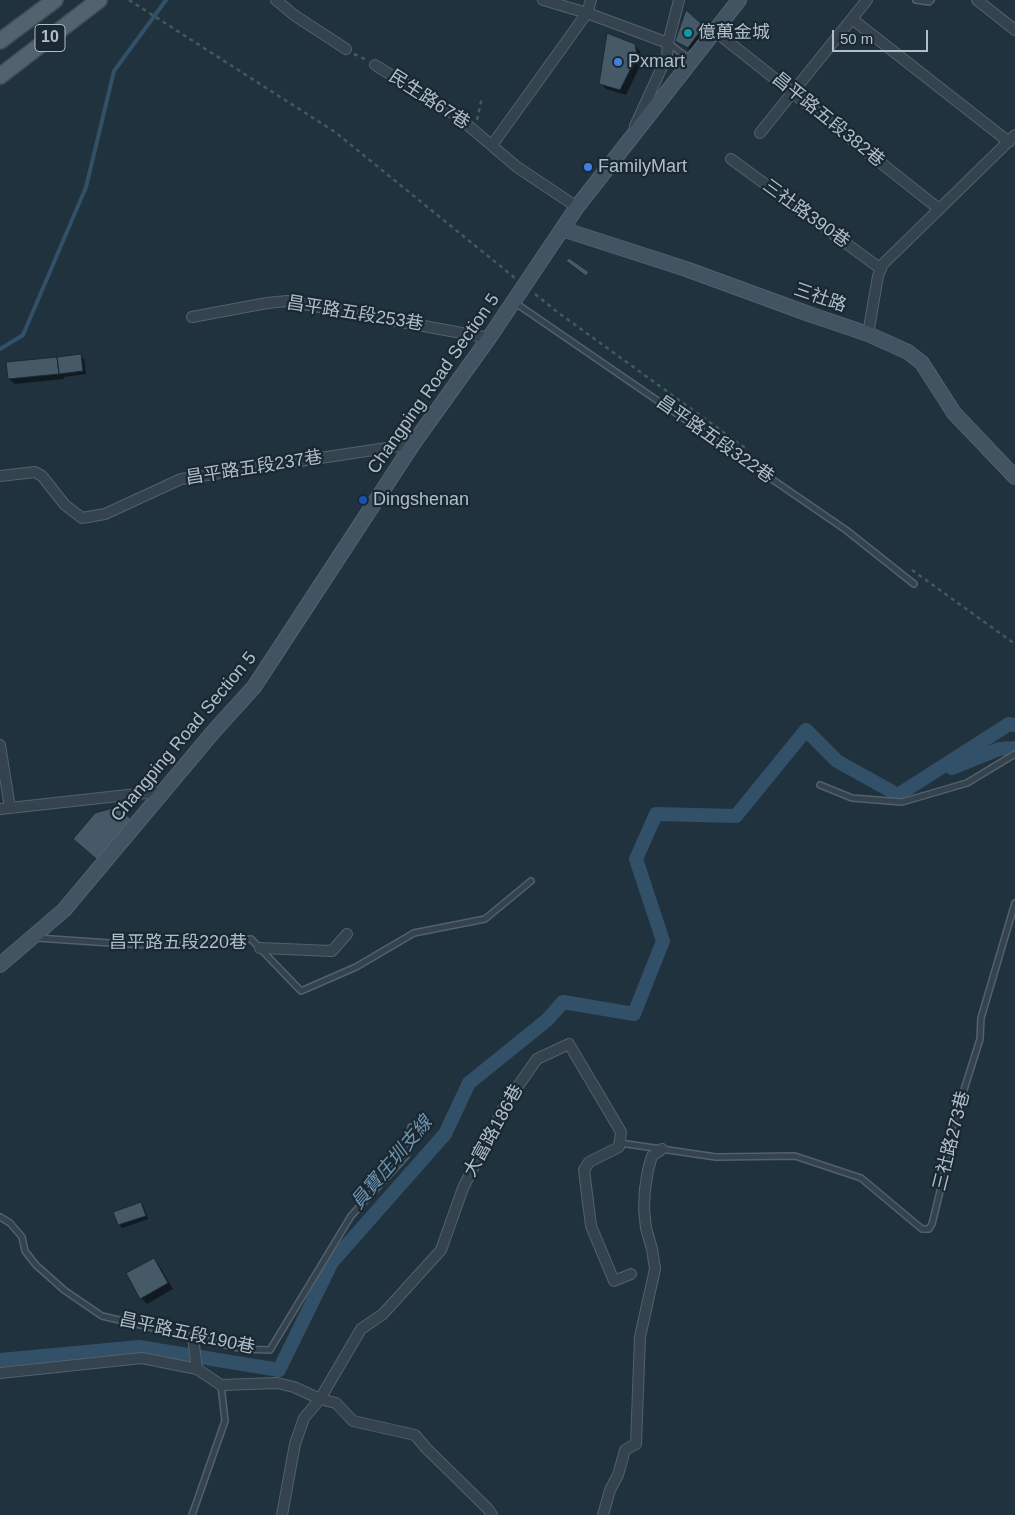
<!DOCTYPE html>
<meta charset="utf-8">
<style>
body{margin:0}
#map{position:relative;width:1015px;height:1515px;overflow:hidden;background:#20323e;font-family:Arial,sans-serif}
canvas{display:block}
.scale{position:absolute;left:832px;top:30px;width:96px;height:22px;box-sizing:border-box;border:2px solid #b0bec9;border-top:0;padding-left:6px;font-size:15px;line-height:18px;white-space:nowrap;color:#b0bec9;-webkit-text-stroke:4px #1a2832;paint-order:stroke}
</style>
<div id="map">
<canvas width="1015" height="1515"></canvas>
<div class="scale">50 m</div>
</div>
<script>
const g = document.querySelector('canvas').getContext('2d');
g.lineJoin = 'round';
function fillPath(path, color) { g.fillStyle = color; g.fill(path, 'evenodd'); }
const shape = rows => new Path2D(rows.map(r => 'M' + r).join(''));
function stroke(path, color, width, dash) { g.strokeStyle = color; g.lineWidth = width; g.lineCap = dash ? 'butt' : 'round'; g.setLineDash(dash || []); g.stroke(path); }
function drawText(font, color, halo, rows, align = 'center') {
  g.font = font + ' Arial,"Noto Sans TC",sans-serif'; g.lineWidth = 4.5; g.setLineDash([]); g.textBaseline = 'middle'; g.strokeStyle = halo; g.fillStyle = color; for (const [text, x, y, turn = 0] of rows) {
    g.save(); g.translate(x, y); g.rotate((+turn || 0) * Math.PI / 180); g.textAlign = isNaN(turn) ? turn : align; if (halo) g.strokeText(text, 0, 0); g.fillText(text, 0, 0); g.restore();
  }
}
fillPath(shape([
 [703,27,706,30,692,51,677,41],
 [634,45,640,51,642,62,626,95,606,89,600,83],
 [81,356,84,359,86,374,64,377,64,379,15,384,9,379],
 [141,1203,144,1207,148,1219,122,1228,119,1224],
 [154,1260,159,1265,173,1289,147,1304,141,1298]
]), '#0007');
stroke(shape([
 [0,349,23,335,86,187,114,71,166,0]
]), '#325067', 4);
stroke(shape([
 [952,768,999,749,1015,748],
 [0,1360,139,1347,279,1370,332,1262,445,1134,469,1083,547,1020,563,1002,634,1014,663,941,636,859,656,814,736,816,806,730,837,761,898,795,1009,724,1015,725]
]), '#325067', 14);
const building = shape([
 [686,10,704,26,688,48,675,41,686,10],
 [607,33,635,44,637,56,620,90,599,84,607,33],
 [569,258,589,272,586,276,566,261,569,258],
 [81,354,83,371,59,374,57,357,81,354],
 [57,357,59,374,8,379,6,362,57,357],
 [116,807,135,822,100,862,73,839,95,813,116,807],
 [141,1202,146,1216,118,1225,113,1212,141,1202],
 [154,1258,168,1283,140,1299,126,1273,154,1258]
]);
fillPath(building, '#465967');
stroke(building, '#1c2a35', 1);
const lane = shape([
 [916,0,929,2,931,0],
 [668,43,691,60],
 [514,302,846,530,914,584],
 [820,785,852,798,902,802,967,783,1015,754],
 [37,938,125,944,176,946,251,939,301,991,356,967,414,933,485,919,531,881],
 [620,1143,716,1157,795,1156,861,1178,922,1229,929,1229,932,1224,944,1175,950,1134,980,1039,981,1018,1015,903],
 [0,1217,10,1223,22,1237,25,1251,36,1265,64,1290,102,1316,243,1349,270,1350,351,1216,406,1156,411,1127],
 [192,1515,225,1421,221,1385]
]);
const street = shape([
 [276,0,294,15,346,49],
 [543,0,587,13,668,43],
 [977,0,1015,30],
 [852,19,1009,142],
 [716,32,939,209],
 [375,65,457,116,517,167,577,207],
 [635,126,667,56,668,43,679,0],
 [760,133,867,0],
 [492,145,587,13,591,0],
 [731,159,881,269],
 [192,317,267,303,287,301,489,338],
 [868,334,878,276,882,265,1015,135],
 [0,476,35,472,42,476,65,505,82,518,105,514,181,479,413,444],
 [0,745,10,808],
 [0,809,164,791],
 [260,948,332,951,347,934],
 [193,1337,197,1369],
 [0,1373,142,1358,197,1369,221,1385,277,1383,294,1387,320,1399,304,1418,295,1444,282,1515],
 [492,1515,488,1509,426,1448,415,1435,353,1421,336,1403,320,1399,361,1329,383,1314,441,1250,463,1188,506,1103,537,1059,569,1044,621,1132,619,1147,589,1162,584,1170,591,1226,614,1281,631,1274],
 [603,1515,610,1490,618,1475,625,1450,636,1444,640,1337,655,1269,652,1249,646,1228,644,1209,645,1189,648,1170,652,1156,662,1149]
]);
const secondary = shape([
 [562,229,686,269,809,314,868,334,908,352,922,363,954,413,1015,477],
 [0,965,64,910,214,731,254,687,413,444,489,338,577,207,739,0]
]);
const primary = shape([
 [0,41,55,0],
 [0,76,99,0]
]);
stroke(lane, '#53616c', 8);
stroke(street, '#53616c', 12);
stroke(secondary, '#53616c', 16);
stroke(primary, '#414f5a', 18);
stroke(shape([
 [129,0,335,132,515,278],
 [354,54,367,60],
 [477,120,482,97],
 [535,294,556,311,748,450],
 [912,570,1015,644]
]), '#405b5a', 2.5, [4, 4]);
stroke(lane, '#35434e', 5);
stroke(street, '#35434e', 10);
stroke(secondary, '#425361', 14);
stroke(primary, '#52626e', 15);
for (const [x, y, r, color] of [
 [688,33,5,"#0f9aa8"],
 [618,62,5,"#3f7fe0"],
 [588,167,5,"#3f7fe0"],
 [363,500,5,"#1a4fb4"]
]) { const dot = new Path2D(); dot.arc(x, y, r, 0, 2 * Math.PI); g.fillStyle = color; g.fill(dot); stroke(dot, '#1a2832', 2); }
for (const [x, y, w] of [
 [50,38,30]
]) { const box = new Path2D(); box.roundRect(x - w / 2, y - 13.5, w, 27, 4); g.fillStyle = '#1a2832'; g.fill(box); stroke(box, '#b0bec9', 1); }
drawText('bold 16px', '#b0bec9', null, [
 ["10",50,38]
]);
drawText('18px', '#b0bec9', '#1a2832', [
 ["億萬金城",698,33],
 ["Pxmart",628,62],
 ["FamilyMart",598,167],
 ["Dingshenan",373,500]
], 'left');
drawText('18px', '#b0bec9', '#1a2832', [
 ["民生路67巷",429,100,33],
 ["昌平路五段382巷",828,120,39],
 ["三社路390巷",806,214,36],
 ["三社路",820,298,19],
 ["昌平路五段253巷",355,314,9],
 ["Changping Road Section 5",434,384,-55],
 ["昌平路五段322巷",715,440,35],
 ["昌平路五段237巷",254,468,-9],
 ["Changping Road Section 5",184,737,-50],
 ["昌平路五段220巷",178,943],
 ["大富路186巷",494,1131,-61],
 ["三社路273巷",952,1141,-76],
 ["昌平路五段190巷",187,1334,12]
]);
drawText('italic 19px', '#6d95b0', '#1a2832', [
 ["員寶庄圳支線",392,1163,-50]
]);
</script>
